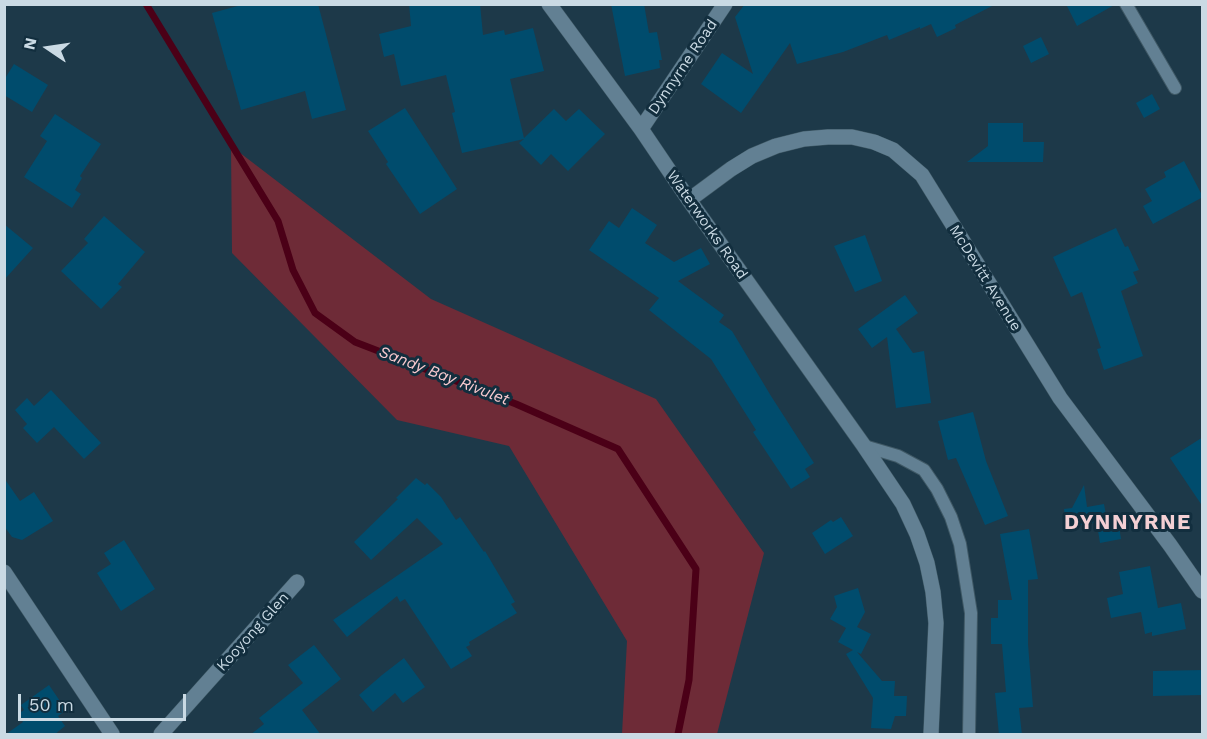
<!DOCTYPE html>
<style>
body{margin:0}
#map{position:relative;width:1207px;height:739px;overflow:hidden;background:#1d3949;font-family:"Work Sans",sans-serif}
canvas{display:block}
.frame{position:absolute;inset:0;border:6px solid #cadae4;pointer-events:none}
.north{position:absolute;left:18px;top:18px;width:60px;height:60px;-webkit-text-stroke:4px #122e3e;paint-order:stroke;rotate:283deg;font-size:16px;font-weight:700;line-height:24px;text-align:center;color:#cadae4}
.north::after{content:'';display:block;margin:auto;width:21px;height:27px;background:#cadae4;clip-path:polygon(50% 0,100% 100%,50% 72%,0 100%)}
.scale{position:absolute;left:18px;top:694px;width:168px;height:27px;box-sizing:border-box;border:3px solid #cadae4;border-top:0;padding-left:8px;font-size:18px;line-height:21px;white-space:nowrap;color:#cadae4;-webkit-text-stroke:4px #122e3e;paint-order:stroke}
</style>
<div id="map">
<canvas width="1207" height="739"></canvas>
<div class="frame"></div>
<div class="north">N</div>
<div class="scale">50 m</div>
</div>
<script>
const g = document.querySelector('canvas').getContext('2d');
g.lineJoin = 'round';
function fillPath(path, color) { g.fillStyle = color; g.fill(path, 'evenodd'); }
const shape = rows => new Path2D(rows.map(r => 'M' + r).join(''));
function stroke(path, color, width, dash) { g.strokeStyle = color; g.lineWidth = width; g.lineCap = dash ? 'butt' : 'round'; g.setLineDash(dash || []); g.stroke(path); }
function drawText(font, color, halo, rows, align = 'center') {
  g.font = font + ' "Work Sans",sans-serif'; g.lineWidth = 6; g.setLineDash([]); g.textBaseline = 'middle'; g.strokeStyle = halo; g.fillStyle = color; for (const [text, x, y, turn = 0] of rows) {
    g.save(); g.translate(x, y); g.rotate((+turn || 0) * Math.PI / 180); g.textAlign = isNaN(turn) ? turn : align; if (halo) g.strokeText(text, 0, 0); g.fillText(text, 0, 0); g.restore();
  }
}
fillPath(shape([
 [231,146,431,299,656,399,764,553,717,734,622,734,627,641,509,446,397,420,232,253]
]), '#6e2b37');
stroke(shape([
 [146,4,278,221,293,270,315,313,355,342,516,404,618,449,696,569,689,680,678,734]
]), '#4b0017', 7);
fillPath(shape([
 [245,4,318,4,346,110,312,119,305,91,241,110,230,70,228,70,212,13],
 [409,4,480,4,483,35,504,30,505,35,533,28,544,71,510,79,524,138,554,109,566,121,579,109,605,134,568,171,551,154,541,165,519,143,524,139,462,153,452,113,455,112,446,75,401,86,394,54,384,57,379,34,411,26],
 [611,4,644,4,649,33,657,32,662,60,659,60,660,68,625,76],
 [745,4,996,4,955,25,956,28,937,37,931,24,920,29,920,27,889,40,887,35,843,52,797,64,790,43,741,113,701,84,722,53,753,74,735,17],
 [1066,4,1116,4,1077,26],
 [1041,37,1049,54,1031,63,1023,46],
 [14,64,48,85,32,112,4,95,4,80],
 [1152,94,1160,109,1144,118,1136,103],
 [405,108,457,189,420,214,386,164,388,162,368,131],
 [55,114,101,144,80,176,82,178,75,190,81,194,72,208,24,177,47,141,40,136],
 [988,123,1023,123,1023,142,1044,142,1043,162,967,162,988,146],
 [1184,161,1203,197,1153,224,1143,206,1152,201,1145,189,1166,177,1164,172],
 [632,208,657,225,645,243,674,262,701,248,710,264,678,281,724,315,719,322,732,331,771,396,814,463,805,469,810,477,791,489,753,432,756,430,711,359,649,310,659,298,589,250,609,221,619,228],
 [104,216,145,252,118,284,122,287,101,309,61,271,88,243,84,239],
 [4,224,33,248,4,280],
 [1116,228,1125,247,1128,246,1139,270,1133,272,1138,283,1121,291,1143,356,1104,370,1097,349,1101,348,1082,292,1071,297,1053,257],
 [865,235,882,281,855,292,834,246],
 [905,295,918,313,896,329,913,353,924,351,931,403,896,408,887,337,872,348,858,329],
 [51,390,101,443,84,459,54,427,37,443,23,428,27,424,15,410,27,398,34,406],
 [973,412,986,461,1008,516,985,525,956,458,948,460,938,421],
 [1203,437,1203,507,1170,458],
 [4,478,20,501,34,492,53,521,22,540,12,537,4,526],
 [416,478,425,485,427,483,441,497,456,520,460,517,484,552,485,551,515,602,511,604,517,613,469,642,470,645,466,647,472,656,451,669,405,599,400,602,397,596,347,637,333,620,443,544,417,518,371,560,354,542,398,499,396,498],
 [1084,485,1087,507,1104,504,1107,521,1066,527,1064,509,1072,508],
 [841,517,853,536,825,554,812,533,831,520,833,522],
 [1118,520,1121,539,1100,543,1097,524],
 [1029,529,1038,579,1028,580,1028,644,1033,707,1019,708,1022,735,999,735,995,693,1006,692,1002,644,991,644,991,618,998,618,998,600,1012,600,1000,534],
 [124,540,155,589,121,611,97,573,111,564,104,553],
 [1150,566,1158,608,1181,603,1186,629,1152,636,1152,632,1145,634,1141,612,1111,618,1107,598,1123,594,1119,572],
 [858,588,865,612,857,627,871,634,861,654,857,652,882,681,895,681,894,696,907,696,906,716,895,716,891,729,871,728,873,698,846,654,853,650,838,642,846,628,830,619,837,607,834,596],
 [314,645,341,679,302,710,321,735,250,735,264,724,259,718,303,683,288,665],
 [404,658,425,687,403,703,395,693,373,712,359,695,382,675],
 [1203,670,1203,695,1153,696,1153,671],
 [49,685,66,710,58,716,65,726,54,735,5,735,23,722,18,714,24,710,21,705]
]), '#004c6d');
const service = shape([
 [1126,4,1175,88],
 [864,446,898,456,924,470,937,489,951,517,960,544,971,613,969,734]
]);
const minor = shape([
 [549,4,641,129,689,200,864,446,903,504,917,534,927,563,933,592,936,623,931,734],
 [641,129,725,4],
 [689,200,731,169,752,156,776,146,804,139,828,137,852,137,874,142,893,150,922,175,1060,398,1170,545,1202,591],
 [4,572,112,734],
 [161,734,297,582]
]);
stroke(service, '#3f5865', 14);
stroke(minor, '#3f5865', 16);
stroke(service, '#628093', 12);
stroke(minor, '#628093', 15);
drawText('15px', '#cadae4', '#122e3e', [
 ["Dynnyrne Road",683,67,-56],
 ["Waterworks Road",707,225,55],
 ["McDevitt Avenue",985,278,58],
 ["Kooyong Glen",253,632,-48]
]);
drawText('italic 16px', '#facbd0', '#122e3e', [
 ["Sandy Bay Rivulet",444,376,21]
]);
g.letterSpacing = '1.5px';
drawText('bold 21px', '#f4d0d4', '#122e3e', [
 ["DYNNYRNE",1128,523]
]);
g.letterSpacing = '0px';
</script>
